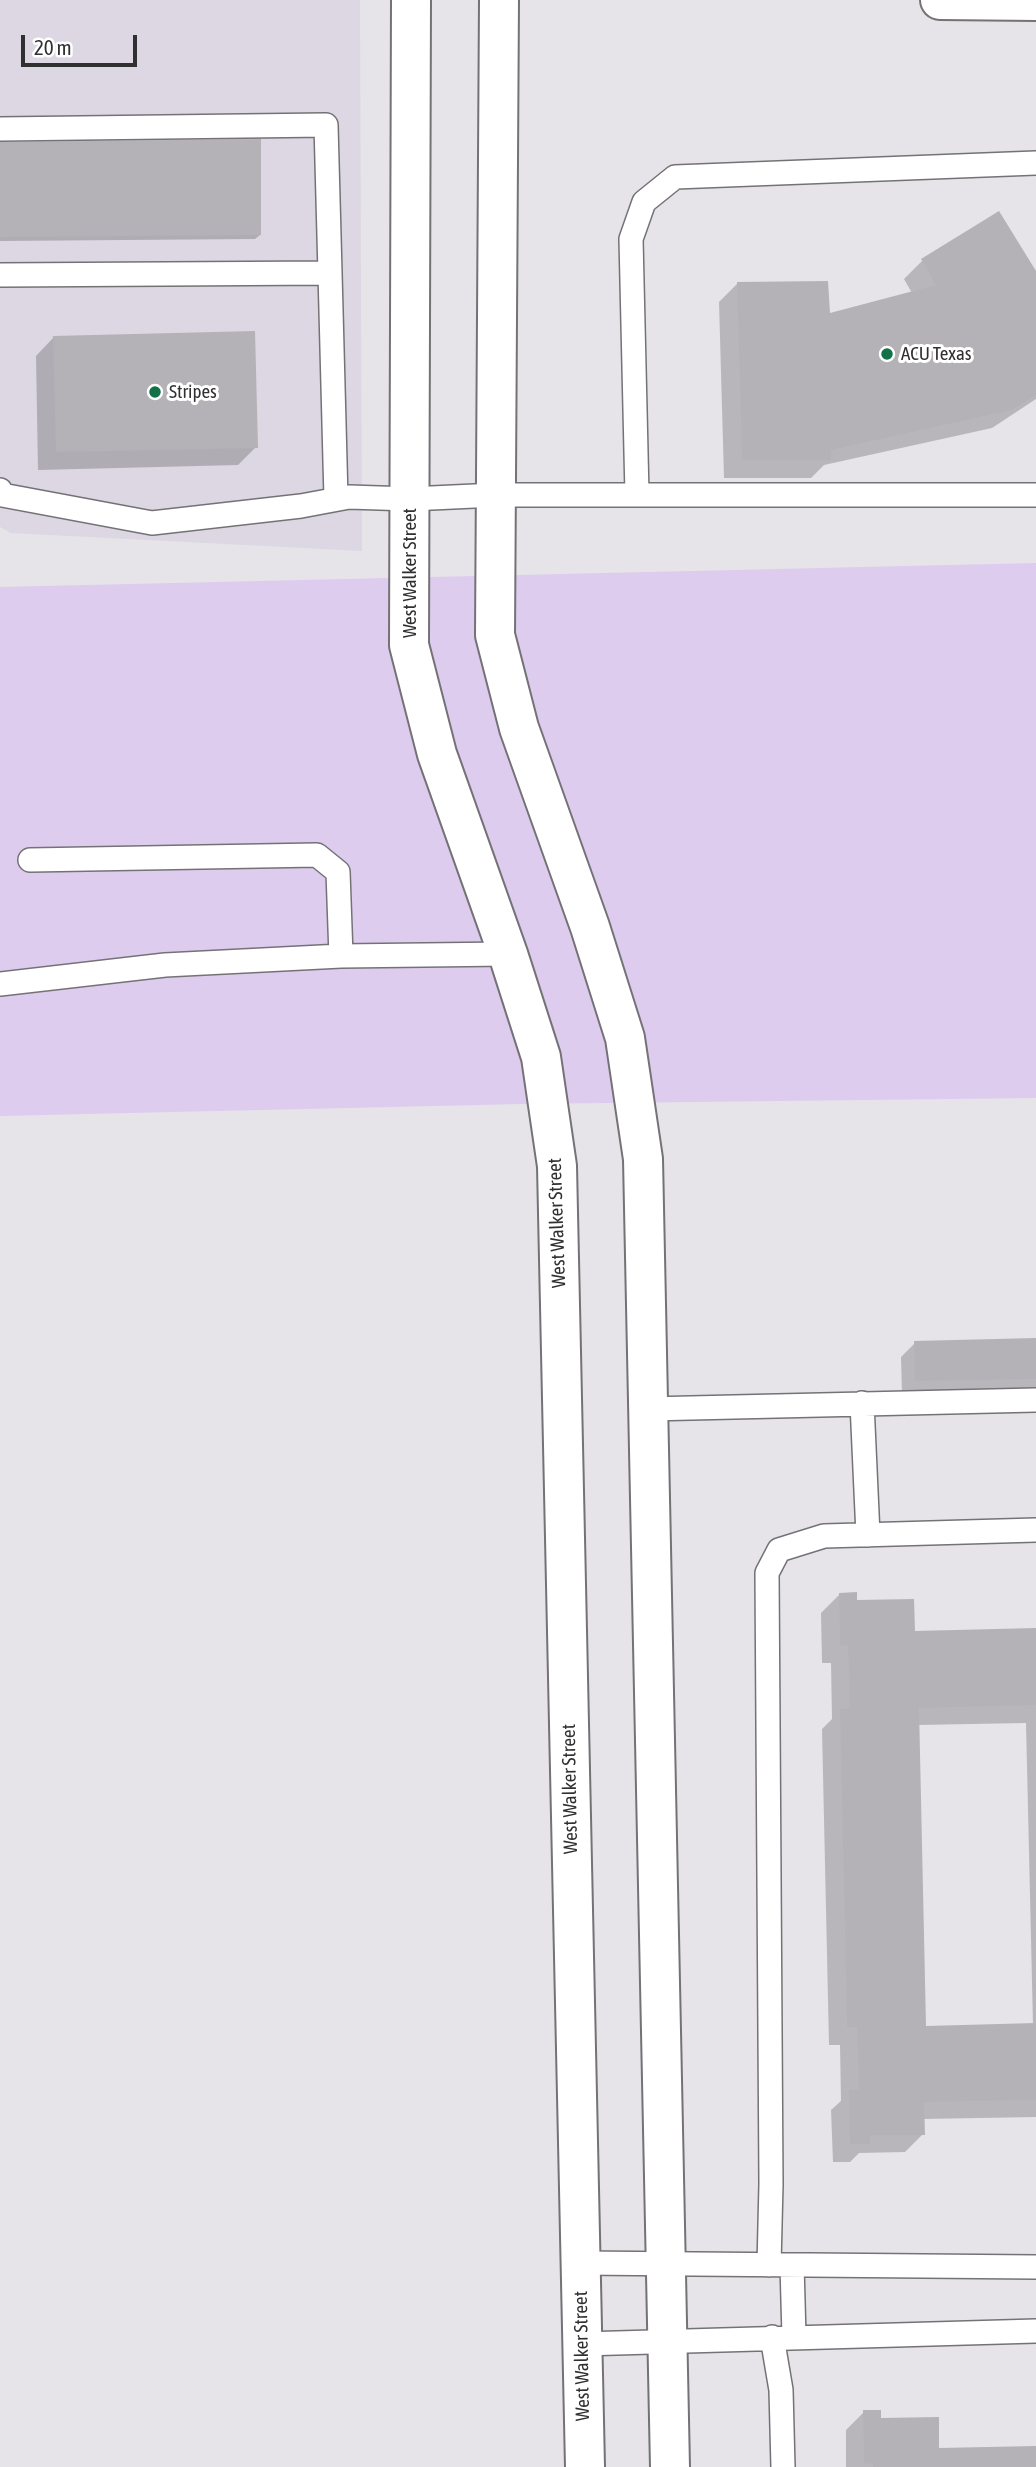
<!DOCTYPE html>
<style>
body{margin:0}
#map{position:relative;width:1036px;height:2467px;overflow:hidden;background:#e6e4e9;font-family:"Asap Condensed",sans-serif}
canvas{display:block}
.scale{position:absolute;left:21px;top:35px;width:116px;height:32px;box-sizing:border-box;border:4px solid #302f31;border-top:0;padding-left:9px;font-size:21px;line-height:24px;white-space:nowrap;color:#302f31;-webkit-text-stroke:5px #fff;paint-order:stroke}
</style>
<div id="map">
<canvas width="1036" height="2467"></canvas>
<div class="scale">20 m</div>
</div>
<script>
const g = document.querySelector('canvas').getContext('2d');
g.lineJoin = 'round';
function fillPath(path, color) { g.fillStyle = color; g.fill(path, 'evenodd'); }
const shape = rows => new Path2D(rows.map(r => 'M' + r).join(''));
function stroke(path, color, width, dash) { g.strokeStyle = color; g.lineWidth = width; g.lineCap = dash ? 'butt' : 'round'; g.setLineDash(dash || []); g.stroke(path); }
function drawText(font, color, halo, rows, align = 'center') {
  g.font = font + ' "Asap Condensed",sans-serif'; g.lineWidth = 6; g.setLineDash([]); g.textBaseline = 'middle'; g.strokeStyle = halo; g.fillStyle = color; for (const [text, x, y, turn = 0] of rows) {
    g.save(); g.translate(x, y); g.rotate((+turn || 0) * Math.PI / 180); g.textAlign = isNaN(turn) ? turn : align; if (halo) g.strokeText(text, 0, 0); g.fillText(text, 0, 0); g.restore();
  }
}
fillPath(shape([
 [0,0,360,0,362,551,11,533,0,527]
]), '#dcd7e2');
fillPath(shape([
 [1036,563,1036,1098,521,1104,0,1116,0,587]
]), '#dce');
fillPath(shape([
 [0,144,260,235,255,239,0,241],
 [922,261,1036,274,1036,399,992,428,824,465,811,478,724,478,719,302,738,283,828,315,912,293,904,279],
 [54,337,256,447,238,465,38,470,36,356],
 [1036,1340,1036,1392,902,1395,901,1357,915,1343],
 [840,1594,913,1632,1036,1630,1036,2117,923,2119,923,2134,905,2152,859,2153,850,2162,833,2162,831,2110,841,2101,840,2045,829,2045,822,1729,832,1719,831,1663,822,1663,821,1613],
 [1026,1723,1033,2025,924,2028,917,1725],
 [864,2412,937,2450,1036,2448,1036,2467,846,2467,846,2430]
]), '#0003');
fillPath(shape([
 [261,139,261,235,0,237,0,142],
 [999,211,1036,271,1036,395,1012,410,831,450,831,460,742,460,737,282,828,281,830,313,936,285,921,259],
 [255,331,258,448,56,452,53,336],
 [1036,1338,1036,1379,915,1381,914,1341],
 [857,1592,857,1600,914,1599,915,1631,1036,1628,1036,1705,919,1708,926,2026,1036,2023,1036,2100,924,2102,925,2135,870,2135,870,2144,850,2144,849,2090,859,2090,857,2027,847,2027,840,1709,850,1708,848,1645,840,1646,839,1593],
 [863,2410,881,2410,881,2418,939,2417,939,2448,1036,2446,1036,2467,873,2467,873,2463,864,2464]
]), '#b4b2b6');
const lane = shape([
 [0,129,326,125,330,273],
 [0,275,330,273,336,499],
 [0,490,2,495,152,523,301,506,349,497,410,499,496,495,1036,495],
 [637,495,631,239,644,202,675,177,1036,163],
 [30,860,317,855,338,872,341,956],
 [0,984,165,965,341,956,508,954],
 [862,1403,868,1535],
 [648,1409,1036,1400],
 [580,2263,1036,2267],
 [769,2265,771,2184,767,1573,779,1550,824,1536,1036,1530],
 [792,2265,794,2337],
 [772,2337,781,2390,783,2467],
 [582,2344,1036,2331]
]);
const secondary = shape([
 [411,0,409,645,437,754,508,954,541,1057,557,1166,585,2467],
 [499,0,495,635,519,728,590,927,625,1038,643,1159,670,2467]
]);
const primary = shape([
 [940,0,1036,1]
]);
stroke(lane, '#747276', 26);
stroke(secondary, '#747276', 42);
stroke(primary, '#747276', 42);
stroke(lane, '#fff', 23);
stroke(secondary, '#fff', 38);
stroke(primary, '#fff', 38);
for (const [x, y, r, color] of [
 [887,354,7,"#127147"],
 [155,392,7,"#127147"]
]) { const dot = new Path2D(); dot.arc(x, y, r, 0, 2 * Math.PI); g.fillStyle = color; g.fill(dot); stroke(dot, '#fff', 2.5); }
drawText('19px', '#302f31', '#fff', [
 ["ACU Texas",901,354],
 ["Stripes",169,392]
], 'left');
drawText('19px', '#302f31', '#fff', [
 ["West Walker Street",410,573,-90],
 ["West Walker Street",557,1223,-92],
 ["West Walker Street",570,1789,-91],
 ["West Walker Street",582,2356,-91]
]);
</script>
